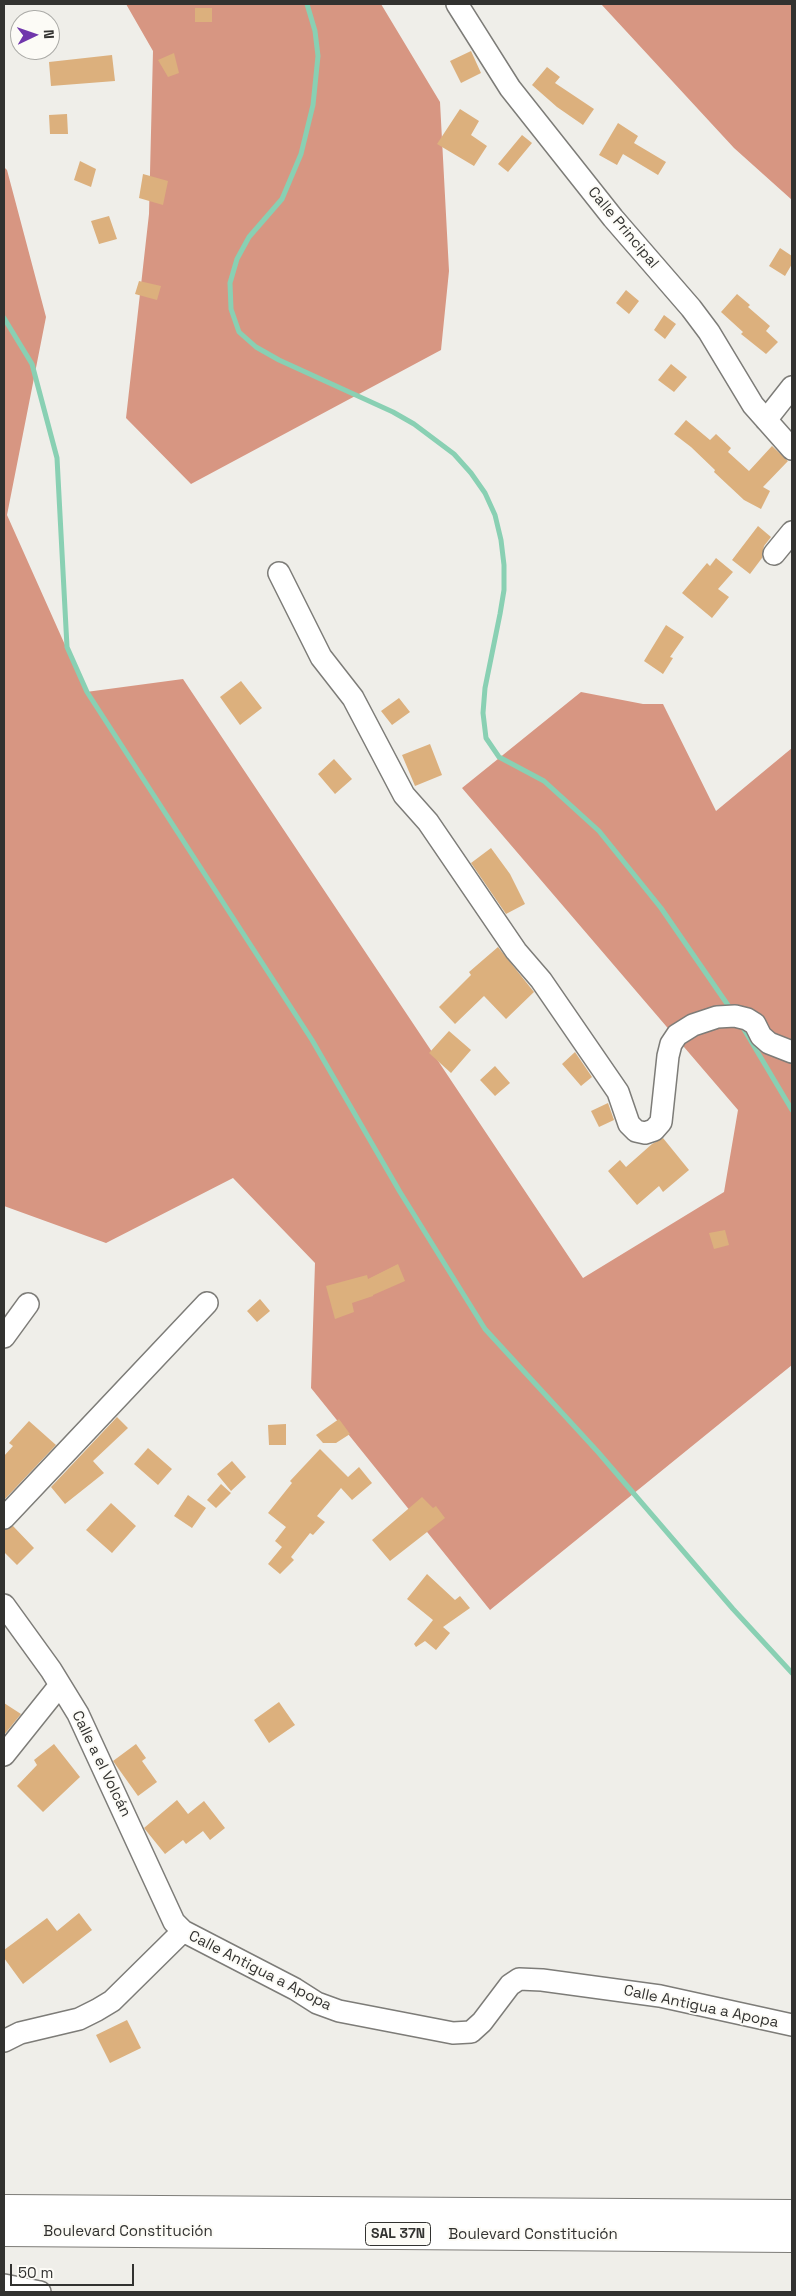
<!DOCTYPE html>
<meta charset="utf-8">
<style>
body{margin:0}
#map{position:relative;width:796px;height:2296px;overflow:hidden;background:#efeee9;font-family:"Space Grotesk",sans-serif}
canvas{display:block}
.frame{position:absolute;inset:0;border:5px solid #323230;pointer-events:none}
.north{position:absolute;left:10px;top:10px;width:50px;height:50px;box-sizing:border-box;background:#fcfbf6;border:1px solid #ababa7;border-radius:50%;rotate:87deg;font-size:14px;font-weight:700;line-height:20px;text-align:center;color:#323230}
.north::after{content:'';display:block;margin:auto;width:18px;height:22px;background:#7036ac;clip-path:polygon(50% 0,100% 100%,50% 72%,0 100%)}
.scale{position:absolute;left:10px;top:2264px;width:124px;height:22px;box-sizing:border-box;border:2px solid #323230;border-top:0;padding-left:6px;font-size:15px;line-height:18px;white-space:nowrap;color:#323230;-webkit-text-stroke:4px #fcfbf6;paint-order:stroke}
</style>
<div id="map">
<canvas width="796" height="2296"></canvas>
<div class="frame"></div>
<div class="north">N</div>
<div class="scale">50 m</div>
</div>
<script>
const g = document.querySelector('canvas').getContext('2d');
g.lineJoin = 'round';
function fillPath(path, color) { g.fillStyle = color; g.fill(path, 'evenodd'); }
const shape = rows => new Path2D(rows.map(r => 'M' + r).join(''));
function stroke(path, color, width, dash) { g.strokeStyle = color; g.lineWidth = width; g.lineCap = dash ? 'butt' : 'round'; g.setLineDash(dash || []); g.stroke(path); }
function drawText(font, color, halo, rows, align = 'center') {
  g.font = font + ' "Space Grotesk",sans-serif'; g.lineWidth = 4; g.setLineDash([]); g.textBaseline = 'middle'; g.strokeStyle = halo; g.fillStyle = color; for (const [text, x, y, turn = 0] of rows) {
    g.save(); g.translate(x, y); g.rotate((+turn || 0) * Math.PI / 180); g.textAlign = isNaN(turn) ? turn : align; if (halo) g.strokeText(text, 0, 0); g.fillText(text, 0, 0); g.restore();
  }
}
fillPath(shape([
 [126,4,381,4,440,102,449,271,441,350,191,484,126,418,149,214,153,51],
 [601,4,792,4,792,200,734,148],
 [4,167,7,170,46,317,7,515,86,692,183,679,583,1278,724,1192,738,1110,462,788,581,692,643,704,663,704,716,811,792,748,792,1365,490,1610,311,1388,315,1263,233,1178,106,1243,4,1206]
]), '#d79682');
stroke(shape([
 [307,4,315,31,318,56,313,105,301,154,282,199,249,237,237,259,230,283,231,309,239,332,256,347,279,360,393,412,414,424,454,454,471,473,485,493,495,515,501,540,504,565,504,590,500,614,485,688,483,713,486,738,499,757,544,781,599,831,661,908,732,1011],
 [4,318,32,364,57,458,67,647,87,692,312,1040,400,1192,485,1329,598,1452,733,1609,792,1673],
 [742,1026,792,1110]
]), '#89d0b3', 5);
fillPath(shape([
 [195,8,212,8,212,22,195,22],
 [471,51,481,73,461,83,450,61],
 [174,53,179,73,168,77,158,60],
 [112,55,115,81,51,86,49,62],
 [547,67,560,77,555,83,594,109,583,125,557,107,532,85],
 [460,109,479,121,471,135,487,146,474,166,437,144],
 [67,114,68,134,50,134,49,115],
 [618,123,638,136,634,143,666,162,658,175,623,154,617,165,599,155],
 [522,135,532,143,508,172,498,164],
 [80,161,96,169,91,187,74,180],
 [143,174,168,181,163,205,139,198],
 [109,216,117,239,99,244,91,221],
 [780,248,792,256,792,264,785,276,769,266],
 [139,281,161,286,157,300,135,294],
 [626,290,639,301,629,314,616,303],
 [737,294,750,305,748,307,770,326,766,331,778,342,766,354,741,334,743,332,721,312],
 [664,315,676,324,665,339,654,330],
 [671,364,687,377,674,392,658,380],
 [686,420,710,440,716,434,731,448,728,452,749,471,772,446,788,461,763,487,770,491,761,509,744,500,714,472,715,470,691,447,674,434],
 [758,526,771,537,764,546,762,558,750,574,732,560],
 [716,558,733,572,718,589,729,597,712,618,682,593,707,563,710,566],
 [666,625,684,637,670,657,673,658,663,674,644,661],
 [241,681,262,708,240,725,220,697],
 [399,698,410,712,392,725,381,711],
 [430,744,442,775,415,786,402,755],
 [334,759,352,779,335,794,318,774],
 [491,848,510,874,525,904,506,914,471,863],
 [498,947,534,992,506,1019,484,996,455,1024,439,1007,471,975,469,972],
 [449,1031,471,1050,451,1073,429,1053],
 [575,1052,592,1077,581,1086,562,1064],
 [495,1066,510,1083,495,1096,480,1080],
 [608,1103,614,1120,599,1127,591,1111],
 [663,1138,689,1170,663,1192,659,1186,637,1205,608,1171,620,1160,626,1167,652,1144],
 [725,1230,729,1245,714,1249,709,1233],
 [398,1264,405,1281,373,1295,373,1296,352,1303,354,1312,335,1319,326,1286,367,1275,368,1279],
 [260,1299,270,1311,257,1322,247,1311],
 [117,1417,128,1428,93,1461,104,1473,65,1504,51,1487],
 [339,1419,350,1434,336,1443,323,1443,316,1435],
 [29,1421,56,1445,4,1500,4,1456,13,1446,9,1443],
 [286,1424,286,1445,269,1445,268,1425],
 [148,1448,172,1469,158,1485,134,1464],
 [320,1449,348,1477,359,1467,372,1483,352,1500,341,1488,317,1516,325,1522,313,1535,310,1533,291,1557,294,1560,280,1574,268,1564,282,1547,275,1541,286,1527,268,1513,292,1483,290,1481],
 [232,1461,246,1477,231,1491,217,1474],
 [221,1484,231,1493,216,1508,207,1500],
 [188,1495,206,1508,192,1528,174,1516],
 [422,1497,433,1508,436,1506,445,1518,390,1561,372,1540],
 [111,1503,136,1526,112,1553,86,1530],
 [13,1526,34,1548,17,1565,4,1552,4,1530],
 [427,1574,455,1600,460,1596,470,1608,443,1627,450,1633,436,1650,425,1641,416,1647,414,1644,433,1620,407,1599],
 [279,1702,295,1725,269,1743,254,1720],
 [4,1703,21,1714,4,1735],
 [54,1744,80,1777,43,1812,17,1786,37,1765,34,1760],
 [136,1744,146,1758,142,1761,157,1782,138,1796,113,1761],
 [177,1800,188,1814,204,1801,225,1828,210,1840,203,1831,186,1844,183,1840,165,1854,144,1828],
 [79,1913,92,1930,23,1984,4,1958,4,1950,47,1918,57,1931],
 [127,2020,141,2048,110,2063,96,2035]
]), '#dcb07d');
const minor = shape([
 [457,4,510,88,613,218,691,308,709,332,753,405,792,449],
 [766,420,792,387],
 [774,554,792,532],
 [279,573,321,657,353,698,404,795,428,822,516,951,541,980,618,1092,629,1124,636,1131,645,1133,654,1130,661,1122,668,1056,671,1044,677,1035,693,1025,717,1017,735,1016,747,1019,755,1024,761,1036,769,1043,792,1052],
 [4,1337,28,1304],
 [4,1518,207,1303],
 [4,1605,51,1670,78,1714,174,1922,183,1931,295,1989,317,2003,339,2011,453,2033,471,2032,482,2022,510,1985,519,1979,542,1980,660,1996,792,2025],
 [4,1755,60,1685],
 [4,2041,20,2033,79,2019,97,2010,112,2001,183,1931],
 [4,2285,40,2292]
]);
const highway = shape([
 [4,2209,792,2214],
 [4,2232,792,2238]
]);
stroke(minor, '#7d7c78', 24);
stroke(highway, '#7d7c78', 30);
stroke(minor, '#fff', 21);
stroke(highway, '#fff', 28);
for (const [x, y, w] of [
 [398,2234,65]
]) { const box = new Path2D(); box.roundRect(x - w / 2, y - 11.5, w, 23, 4); g.fillStyle = '#fcfbf6'; g.fill(box); stroke(box, '#323230', 1); }
drawText('bold 14px', '#323230', null, [
 ["SAL 37N",398,2234]
]);
drawText('15px', '#323230', '#fcfbf6', [
 ["Calle Principal",623,228,50],
 ["Calle a el Volcán",101,1764,64],
 ["Calle Antigua a Apopa",260,1971,27],
 ["Calle Antigua a Apopa",701,2007,12],
 ["Boulevard Constitución",128,2232],
 ["Boulevard Constitución",533,2235]
]);
</script>
